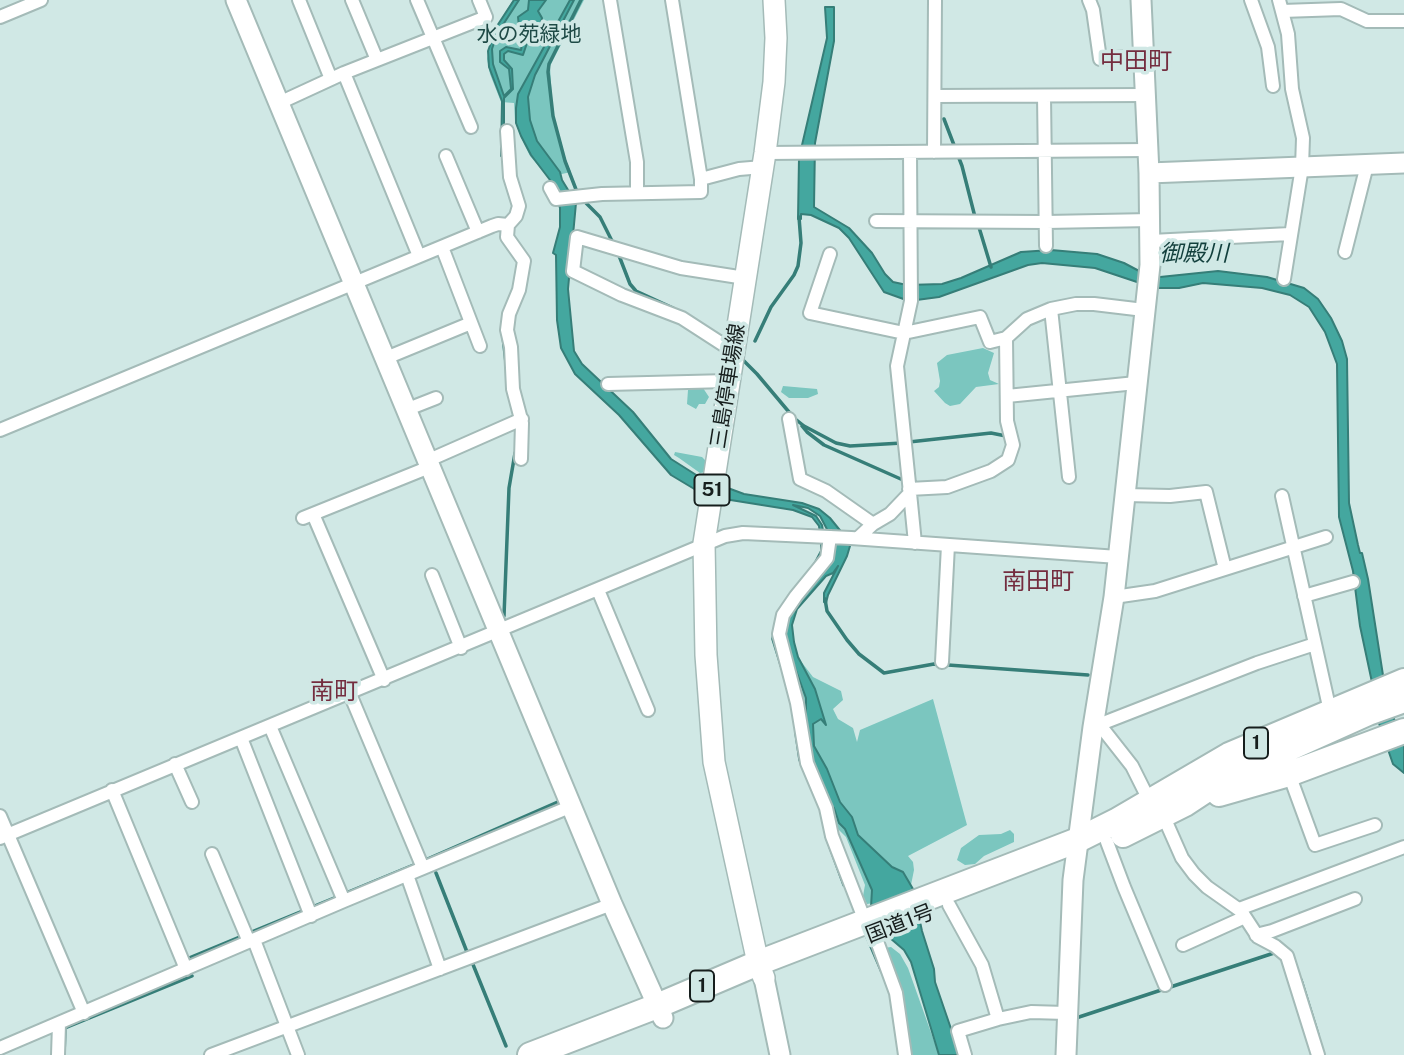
<!DOCTYPE html>
<meta charset="utf-8">
<style>
body{margin:0}
canvas{display:block;background:#d0e8e5}
</style>
<canvas width="1404" height="1055"></canvas>
<script>
const g = document.querySelector('canvas').getContext('2d');
g.lineJoin = 'round';
function fillPath(path, color) { g.fillStyle = color; g.fill(path, 'evenodd'); }
const shape = rows => new Path2D(rows.map(r => 'M' + r).join(''));
function stroke(path, color, width, dash) { g.strokeStyle = color; g.lineWidth = width; g.lineCap = dash ? 'butt' : 'round'; g.setLineDash(dash || []); g.stroke(path); }
function drawText(font, color, halo, rows, align = 'center') {
  g.font = font + ' "Public Sans","Noto Sans JP",sans-serif'; g.lineWidth = 7; g.setLineDash([]); g.textBaseline = 'middle'; g.strokeStyle = halo; g.fillStyle = color; for (const [text, x, y, turn = 0] of rows) {
    g.save(); g.translate(x, y); g.rotate((+turn || 0) * Math.PI / 180); g.textAlign = isNaN(turn) ? turn : align; if (halo) g.strokeText(text, 0, 0); g.fillText(text, 0, 0); g.restore();
  }
}
fillPath(shape([
 [513,0,584,0,550,66,553,116,562,151,571,172,548,177,530,156,524,144,515,122,514,103,501,102,490,74,487,59,493,32],
 [983,348,994,353,988,373,990,380,999,384,976,387,960,404,950,406,945,403,934,391,939,387,940,381,937,363,947,355],
 [783,386,817,389,818,394,808,398,789,398,781,392],
 [692,387,703,388,709,397,705,404,699,404,696,409,687,404,688,390],
 [675,452,702,457,705,460,706,472,700,473,679,458,674,455],
 [800,660,813,677,841,691,843,700,833,709,838,719,853,728,857,742,860,730,933,699,967,825,908,856,913,862,914,870,910,890,880,902,867,904,863,896,865,885,846,837,835,826,816,775,789,661],
 [1010,830,1014,834,1014,842,984,856,975,864,965,865,957,860,961,848,979,835,1001,834],
 [891,947,900,954,908,968,939,1055,909,1055,884,948]
]), '#7bc6bf');
const water = shape([
 [514,0,519,0,497,34,492,49,493,64,504,96,511,89,509,69,500,62,500,51,506,47,521,50,523,39,528,30,519,27,518,17,528,10,529,0,546,0,538,11,542,18,541,23,531,31,523,55,508,51,504,54,504,60,512,69,513,89,504,98,504,156,501,156,502,101,489,67,488,51,497,26,514,0],
 [570,0,574,0,535,75,528,97,530,120,537,141,560,172,562,180,576,203,568,289,574,351,582,364,633,412,671,459,701,478,744,494,802,503,819,509,830,518,847,539,850,546,847,556,828,595,826,603,824,602,824,593,838,566,833,573,826,576,797,609,792,625,794,642,798,657,815,689,826,725,821,719,813,724,814,746,827,769,840,802,852,817,858,835,892,867,903,872,913,889,922,931,934,969,935,982,960,1055,939,1055,911,962,904,950,890,938,871,907,872,890,845,829,839,823,834,808,829,804,811,763,806,739,806,698,783,635,788,616,824,567,830,535,820,516,808,508,793,505,816,516,822,525,825,542,821,558,812,568,821,551,821,541,819,526,812,517,793,510,718,498,696,490,671,475,619,415,575,374,561,348,557,320,556,255,553,253,560,227,560,208,550,180,531,155,521,136,516,123,516,108,518,94,570,0],
 [825,7,834,7,834,41,815,143,814,207,849,228,872,253,885,274,893,282,907,285,942,284,961,278,1021,252,1051,250,1097,254,1124,263,1141,272,1160,277,1218,271,1267,277,1304,288,1318,299,1331,318,1342,341,1347,359,1349,503,1358,545,1360,553,1362,553,1368,579,1387,701,1404,744,1404,773,1393,764,1373,706,1373,687,1360,626,1353,571,1339,517,1337,364,1325,332,1309,307,1290,295,1262,288,1203,283,1179,288,1155,288,1095,268,1042,263,1028,265,939,297,909,301,884,292,849,238,839,228,811,215,801,214,801,219,798,219,799,158,827,38,825,7]
]);
fillPath(water, '#44a79f');
stroke(water, '#367e78', 2);
stroke(shape([
 [944,119,962,166,975,217],
 [577,192,565,161,553,116,548,72,549,64,581,0],
 [584,201,600,217,613,243],
 [978,224,991,267],
 [618,253,630,284,636,291,673,308],
 [503,336,506,363],
 [755,341,771,307,794,275,798,266,801,243,799,217],
 [741,358,757,374,794,418,804,426,836,443,850,446,902,443],
 [802,426,807,432,824,445,903,480],
 [909,442,991,433,1006,436],
 [825,599,827,611,847,640,859,654,884,673,934,664,1088,675],
 [504,616,509,488,515,453],
 [776,621,773,639,782,668],
 [796,733,800,760],
 [826,836,844,885],
 [423,861,560,801],
 [436,873,467,952],
 [346,893,416,864],
 [864,930,882,972],
 [249,933,339,896],
 [189,958,242,936],
 [472,962,506,1046],
 [1301,980,1318,1035],
 [1076,1018,1274,953],
 [64,1055,65,1028,192,976]
]), '#367e78', 3.5);
const street = shape([
 [299,0,331,79],
 [352,0,377,60],
 [417,0,471,127],
 [610,0,637,162,637,193],
 [1089,0,1093,10,1100,59,1144,56],
 [1251,0,1268,47,1273,86],
 [1279,0,1288,34,1292,89,1303,138,1302,167,1284,279],
 [1282,11,1341,9,1367,21,1404,21],
 [0,17,41,0],
 [344,73,419,256],
 [935,96,1145,95],
 [1044,96,1046,246],
 [279,103,344,73,486,17,479,0],
 [507,131,510,177,519,206,516,216,508,225,507,237,524,261,519,290,509,314,507,330,511,347,513,389,522,423,521,459],
 [934,152,935,0],
 [765,153,1148,150],
 [446,156,478,232],
 [701,179,739,169,763,167],
 [550,188,556,199,602,194,701,192,701,179,672,0],
 [876,221,1046,222,1151,220],
 [1151,241,1290,234],
 [442,247,480,346],
 [1345,252,1367,165],
 [830,254,810,313,904,333,980,317,990,342,1006,338],
 [1051,309,1069,477],
 [733,351,682,318,622,295,573,271,577,237,681,268,745,278],
 [386,358,471,323],
 [608,384,728,381],
 [1007,396,1136,383],
 [408,409,436,398],
 [789,419,800,479,826,491,873,524],
 [0,430,492,226,498,224,508,225],
 [429,460,522,419],
 [909,489,947,487,991,471,1008,460,1013,445,1007,421,1006,338,1027,319,1051,309,1076,304,1094,304,1144,310],
 [910,493,915,543],
 [1125,495,1170,496,1206,492,1225,569],
 [1282,496,1330,711],
 [313,514,384,680],
 [303,518,432,466],
 [830,537,827,558,796,596,783,615,779,634,797,703,807,763,826,808,832,836,865,921],
 [858,538,873,524,890,514,910,493,897,366,911,301,910,152],
 [432,575,461,648],
 [598,590,648,710],
 [1304,596,1353,582],
 [1114,597,1155,591,1326,537],
 [942,662,948,545],
 [350,694,423,868],
 [1099,724,1132,766,1150,802],
 [270,726,344,901],
 [1093,727,1257,663,1315,644],
 [241,738,311,916],
 [175,764,192,802],
 [1289,774,1315,845,1375,825],
 [112,790,186,969],
 [1163,815,1182,858,1194,874,1207,887,1241,911,1258,937,1275,946,1287,956,1318,1055],
 [0,816,84,1013],
 [0,838,725,536,743,533,851,538,1118,557],
 [1107,842,1124,887,1165,985],
 [212,854,249,942],
 [407,875,440,969],
 [949,905,982,965,998,1019,1031,1012,1066,1013],
 [1239,909,1404,847],
 [874,933,896,993,905,1055],
 [1256,935,1272,931,1355,899],
 [254,940,298,1055],
 [1183,945,1245,917],
 [0,1048,344,901,572,806],
 [58,1055,59,1024],
 [211,1055,612,904],
 [965,1055,958,1031,998,1019]
]);
const secondary = shape([
 [236,0,612,904,663,1018],
 [1149,173,1404,163],
 [764,978,780,1055],
 [1066,1055,1073,880,1093,727,1114,597,1150,265,1149,173,1141,0]
]);
const primary = shape([
 [764,978,758,963,714,762,706,655,704,543,765,153,774,82,776,38,774,0]
]);
const highway = shape([
 [1212,783,1368,713,1404,700],
 [1219,794,1289,774,1404,731],
 [1123,835,1185,804,1226,777],
 [530,1055,657,1006,758,963,1078,840,1116,821,1229,755,1404,681]
]);
stroke(street, '#a4bbb8', 16);
stroke(secondary, '#a4bbb8', 23);
stroke(primary, '#a4bbb8', 24);
stroke(highway, '#a4bbb8', 28);
stroke(street, '#fff', 12);
stroke(secondary, '#fff', 19);
stroke(primary, '#fff', 21);
stroke(highway, '#fff', 24);
for (const [x, y, w] of [
 [712,490,35],
 [1256,743,24],
 [702,986,24]
]) { const box = new Path2D(); box.roundRect(x - w / 2, y - 15.5, w, 31, 5); g.fillStyle = '#d0e8e5'; g.fill(box); stroke(box, '#161e1d', 2); }
drawText('bold 19px', '#161e1d', null, [
 ["51",712,490],
 ["1",1256,743],
 ["1",702,986]
]);
drawText('21px', '#1f4b47', '#d0e8e5', [
 ["水の苑緑地",529,35]
]);
drawText('21px', '#161e1d', '#d0e8e5', [
 ["三島停車場線",728,386,-81],
 ["国道1号",900,924,-21]
]);
drawText('italic 23px', '#123f3c', '#d0e8e5', [
 ["御殿川",1194,254]
]);
drawText('24px', '#742d3f', '#d0e8e5', [
 ["中田町",1136,62],
 ["南田町",1038,582],
 ["南町",334,692]
]);
</script>
